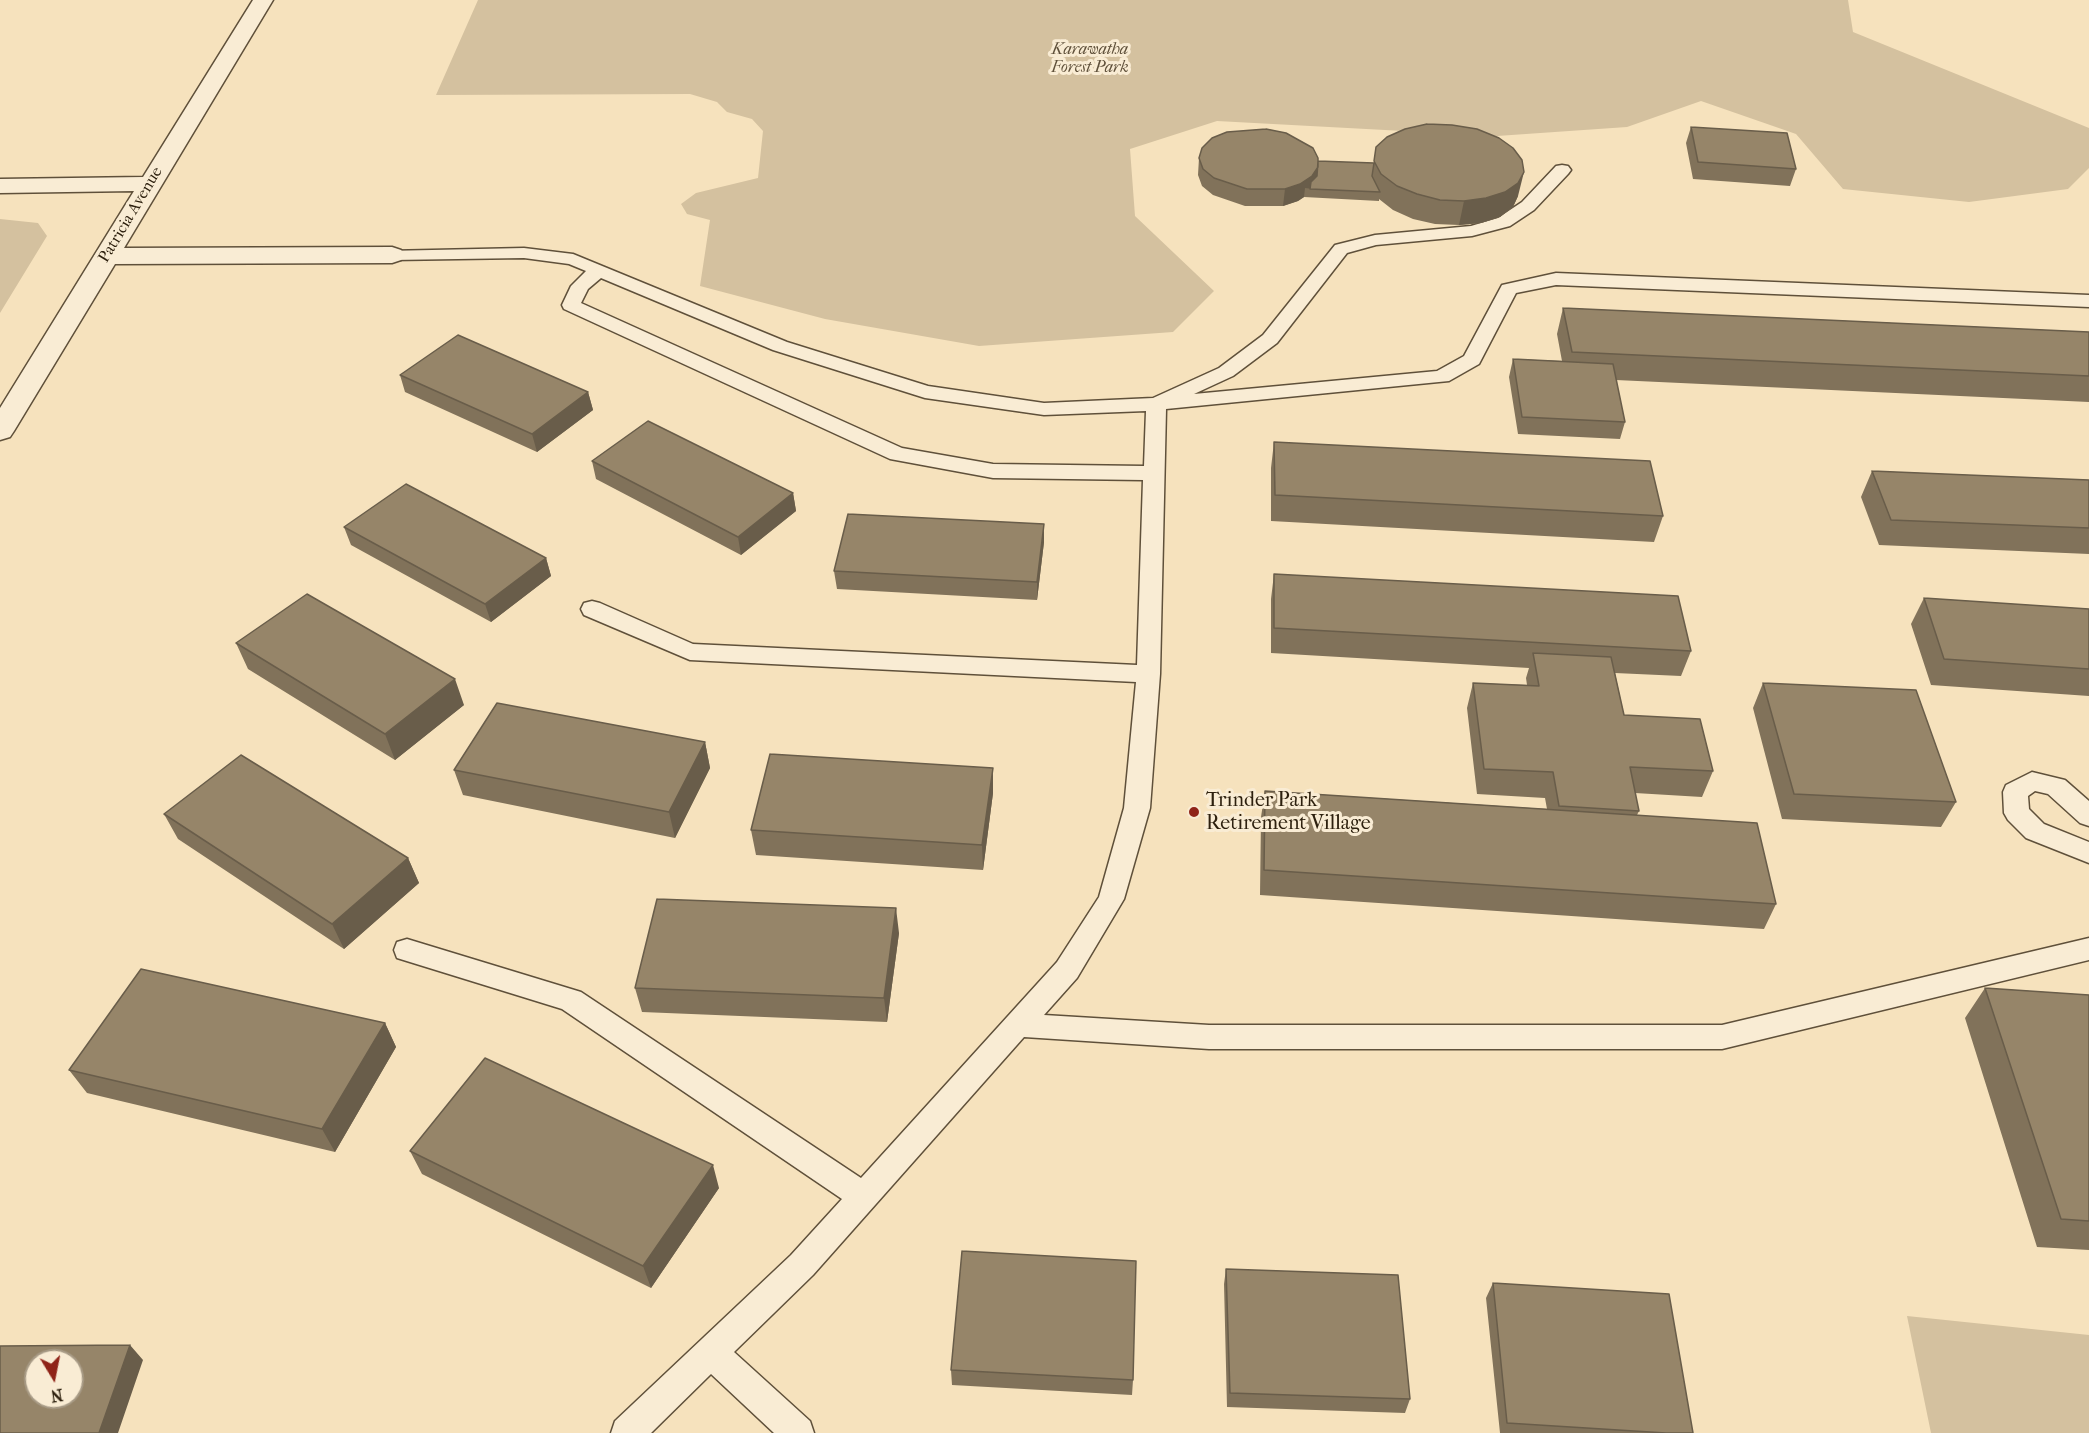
<!DOCTYPE html>
<style>
body{margin:0}
#map{position:relative;width:2089px;height:1433px;overflow:hidden;background:#f6e2bd;font-family:"IM FELL French Canon",serif}
canvas{display:block}
.north{position:absolute;left:24px;top:1349px;width:60px;height:60px;box-sizing:border-box;background:#f9ecd4;border:2px solid #a79a85;border-radius:50%;rotate:170deg;font-size:16px;font-weight:700;line-height:24px;text-align:center;color:#2d200e}
.north::after{content:'';display:block;margin:auto;width:21px;height:27px;background:#8f2418;clip-path:polygon(50% 0,100% 100%,50% 72%,0 100%)}
</style>
<div id="map">
<canvas width="2089" height="1433"></canvas>
<div class="north">N</div>
</div>
<script>
const g = document.querySelector('canvas').getContext('2d');
g.lineJoin = 'round';
function fillPath(path, color) { g.fillStyle = color; g.fill(path, 'evenodd'); }
const shape = rows => new Path2D(rows.map(r => 'M' + r).join(''));
function stroke(path, color, width, dash) { g.strokeStyle = color; g.lineWidth = width; g.lineCap = dash ? 'butt' : 'round'; g.setLineDash(dash || []); g.stroke(path); }
function drawText(font, color, halo, rows, align = 'center') {
  g.font = font + ' "IM FELL French Canon",serif'; g.lineWidth = 6; g.setLineDash([]); g.textBaseline = 'middle'; g.strokeStyle = halo; g.fillStyle = color; for (const [text, x, y, turn = 0] of rows) {
    g.save(); g.translate(x, y); g.rotate((+turn || 0) * Math.PI / 180); g.textAlign = isNaN(turn) ? turn : align; if (halo) g.strokeText(text, 0, 0); g.fillText(text, 0, 0); g.restore();
  }
}
fillPath(shape([
 [478,0,1848,0,1853,32,2089,128,2089,168,2068,189,1969,202,1843,189,1796,134,1701,101,1627,127,1497,136,1217,121,1130,149,1135,216,1214,291,1173,332,979,346,825,319,700,286,710,220,687,214,681,204,696,193,758,178,763,131,752,119,727,112,717,102,690,94,436,95],
 [0,219,38,223,47,236,0,313],
 [1907,1316,2089,1335,2089,1433,1931,1433]
]), '#d4c19f');
const lane = shape([
 [1562,165,1568,166,1571,170,1568,174,1534,210,1510,226,1472,236,1376,245,1347,253,1277,343,1233,376,1194,394,1437,371,1464,356,1502,285,1556,273,2089,295,2089,307,1556,285,1516,293,1479,364,1449,381,1166,409,1160,674,1150,808,1124,899,1077,978,1044,1015,1209,1025,1722,1025,2089,938,2089,960,1722,1049,1209,1049,1024,1037,813,1275,734,1352,810,1421,814,1433,774,1433,711,1374,651,1433,611,1433,615,1421,791,1255,842,1199,562,1009,397,958,394,950,397,942,407,939,581,992,861,1178,1057,962,1099,897,1124,808,1136,682,690,660,584,615,581,609,584,603,592,601,600,603,693,644,1137,665,1143,480,993,478,890,459,564,309,562,305,571,286,586,271,569,264,524,258,392,260,386,259,383,255,386,251,524,248,573,254,787,342,928,386,1044,403,1153,398,1219,368,1263,335,1335,245,1375,235,1471,226,1498,218,1522,202,1556,166,1562,165],
 [601,278,773,350,925,398,1044,415,1146,411,1144,466,993,464,902,448,581,303,588,289,601,278],
 [2032,772,2065,780,2089,801,2089,826,2080,823,2048,794,2035,791,2028,796,2029,809,2044,824,2089,842,2089,863,2026,838,2008,820,2004,813,2003,792,2006,785,2032,772]
]);
const street = shape([
 [253,0,273,0,124,248,392,247,401,250,405,255,401,260,392,263,115,264,14,431,10,437,0,440,0,408,134,191,0,193,0,179,143,177,253,0]
]);
stroke(lane, '#5f503a', 3);
stroke(street, '#5f503a', 3);
fillPath(lane, '#f9ecd4');
fillPath(street, '#f9ecd4');
fillPath(shape([
 [1691,127,1796,169,1790,186,1693,179,1686,143],
 [1376,147,1518,196,1513,207,1500,217,1481,223,1459,225,1435,224,1413,219,1393,210,1379,199,1379,201,1304,197,1298,201,1283,206,1245,206,1213,195,1202,186,1198,175,1199,158,1374,163],
 [1563,308,2089,332,2089,402,1616,380,1625,422,1620,439,1518,434,1509,377,1513,359,1562,361,1557,334],
 [400,375,588,392,593,410,537,452,405,392],
 [1274,442,1663,516,1654,542,1271,521,1271,468],
 [592,461,793,493,796,511,741,555,596,479],
 [1872,471,2089,480,2089,554,1879,545,1861,497],
 [344,527,546,558,551,576,491,622,351,545],
 [1044,542,1037,600,837,589,834,571],
 [1274,574,1691,651,1681,676,1615,673,1624,715,1713,771,1702,797,1635,793,1639,811,1637,815,1776,904,1764,929,1260,895,1261,817,1265,791,1547,809,1545,798,1477,794,1467,708,1473,683,1527,685,1526,678,1529,668,1271,653,1271,599],
 [1924,598,2089,609,2089,696,1931,685,1911,624],
 [236,643,464,705,395,760,248,669],
 [1763,683,1956,802,1941,827,1782,819,1753,708],
 [705,742,710,768,675,838,463,795,454,770],
 [993,793,983,870,756,855,751,830],
 [164,814,408,858,419,883,344,949,178,839],
 [899,933,887,1022,642,1012,635,988],
 [1985,988,2089,995,2089,1250,2037,1247,1965,1018],
 [385,1023,396,1047,335,1152,87,1093,69,1070],
 [410,1151,719,1188,651,1288,422,1174],
 [1226,1269,1410,1399,1405,1413,1227,1407,1224,1284],
 [1493,1283,1693,1433,1500,1433,1486,1298],
 [951,1370,1133,1380,1132,1395,952,1385]
]), '#81725a');
fillPath(shape([
 [1318,167,1316,184,1313,189,1305,188,1304,197,1298,201,1283,206,1285,189],
 [1524,172,1518,196,1513,207,1500,217,1481,223,1459,225,1464,201],
 [588,392,593,410,537,452,532,434],
 [793,493,796,511,741,555,738,537],
 [1044,524,1044,542,1037,600,1037,582],
 [546,558,551,576,491,622,485,604],
 [455,679,464,705,395,760,385,734],
 [705,742,710,768,675,838,669,812],
 [993,768,993,793,983,870,982,845],
 [408,858,419,883,344,949,332,924],
 [896,908,899,933,887,1022,884,998],
 [385,1023,396,1047,335,1152,322,1129],
 [713,1165,719,1188,651,1288,643,1266],
 [130,1345,143,1360,118,1433,99,1433]
]), '#695d4a');
const building = shape([
 [1427,124,1452,125,1477,129,1499,138,1513,148,1522,160,1524,172,1518,183,1505,192,1486,198,1464,201,1440,200,1417,194,1397,186,1381,174,1374,161,1376,147,1387,137,1405,129,1427,124],
 [1691,127,1787,133,1796,169,1698,162,1691,127],
 [1266,129,1286,133,1313,148,1318,158,1318,167,1312,176,1300,184,1285,189,1247,189,1214,178,1203,169,1199,158,1202,148,1212,138,1227,132,1266,129],
 [1318,161,1374,163,1372,176,1380,192,1310,189,1311,182,1317,176,1318,161],
 [1563,308,2089,332,2089,376,1572,352,1563,308],
 [458,335,588,392,532,434,400,375,458,335],
 [1513,359,1613,364,1625,422,1522,417,1513,359],
 [648,421,793,493,738,537,592,461,648,421],
 [1274,442,1650,461,1663,516,1275,495,1274,442],
 [1872,471,2089,480,2089,528,1891,520,1872,471],
 [406,484,546,558,485,604,344,527,406,484],
 [848,514,1044,524,1037,582,834,571,848,514],
 [1274,574,1678,596,1691,651,1274,628,1274,574],
 [307,594,455,679,385,734,236,643,307,594],
 [1924,598,2089,609,2089,669,1944,659,1924,598],
 [1533,653,1611,657,1624,715,1700,719,1713,771,1630,767,1639,811,1559,806,1553,772,1484,769,1473,683,1539,686,1533,653],
 [1763,683,1916,690,1956,802,1794,794,1763,683],
 [497,703,705,742,669,812,454,770,497,703],
 [770,754,993,768,982,845,751,830,770,754],
 [241,755,408,858,332,924,164,814,241,755],
 [1265,791,1757,823,1776,904,1264,870,1265,791],
 [657,899,896,908,884,998,635,988,657,899],
 [141,969,385,1023,322,1129,69,1070,141,969],
 [1985,988,2089,995,2089,1221,2061,1219,1985,988],
 [485,1058,713,1165,643,1266,410,1151,485,1058],
 [962,1251,1136,1261,1133,1380,951,1370,962,1251],
 [1226,1269,1398,1275,1410,1399,1230,1393,1226,1269],
 [1493,1283,1669,1294,1693,1433,1666,1433,1507,1423,1493,1283],
 [130,1345,99,1433,0,1433,0,1346,130,1345],
 [36,1361,72,1361,72,1397,36,1397,36,1361]
]);
fillPath(building, '#968569');
stroke(building, '#695d4a', 1.5);
for (const [x, y, r, color] of [
 [1194,812,6,"#8f2418"]
]) { const dot = new Path2D(); dot.arc(x, y, r, 0, 2 * Math.PI); g.fillStyle = color; g.fill(dot); stroke(dot, '#f9ecd4', 2); }
drawText('italic 16px', '#5f503a', '#f9ecd4', [
 ["Karawatha",1090,50],
 ["Forest Park",1090,68]
]);
drawText('16px', '#2d200e', '#f9ecd4', [
 ["Patricia Avenue",131,215,-59]
]);
drawText('20px', '#2d200e', '#f9ecd4', [
 ["Trinder Park",1206,801],
 ["Retirement Village",1206,824]
], 'left');
</script>
